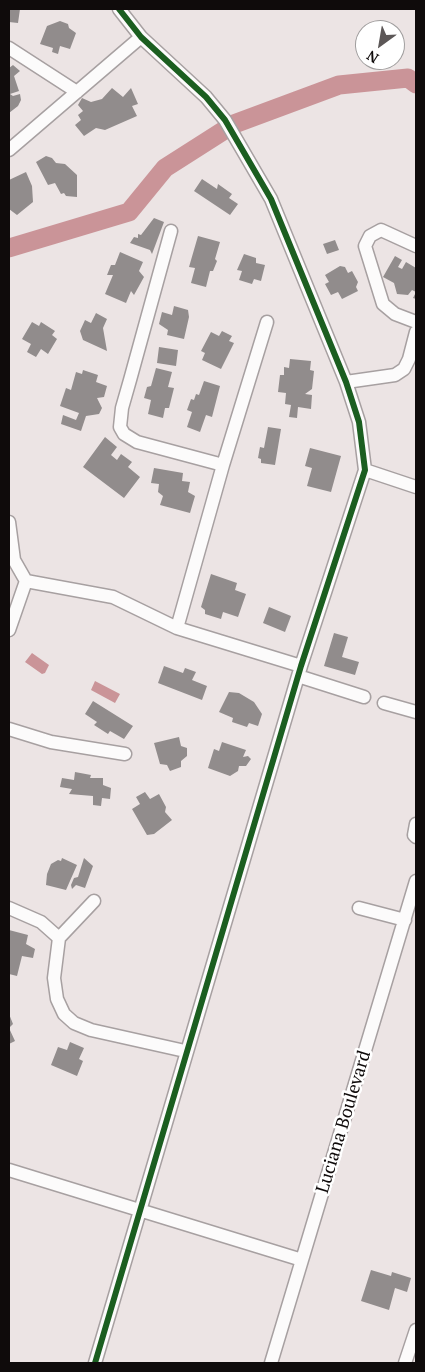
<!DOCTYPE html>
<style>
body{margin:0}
#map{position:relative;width:425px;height:1372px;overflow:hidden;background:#ece4e4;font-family:"PT Serif",serif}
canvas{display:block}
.frame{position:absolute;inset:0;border:10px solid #0f0b0b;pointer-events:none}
.north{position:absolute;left:355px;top:20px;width:50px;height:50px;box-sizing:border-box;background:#fff;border:1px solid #9f9d9d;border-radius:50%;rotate:212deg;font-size:14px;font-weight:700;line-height:20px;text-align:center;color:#0f0b0b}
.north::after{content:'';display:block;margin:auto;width:18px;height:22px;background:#5c5757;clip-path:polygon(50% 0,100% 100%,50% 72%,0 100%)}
</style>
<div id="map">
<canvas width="425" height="1372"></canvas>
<div class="frame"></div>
<div class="north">N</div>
</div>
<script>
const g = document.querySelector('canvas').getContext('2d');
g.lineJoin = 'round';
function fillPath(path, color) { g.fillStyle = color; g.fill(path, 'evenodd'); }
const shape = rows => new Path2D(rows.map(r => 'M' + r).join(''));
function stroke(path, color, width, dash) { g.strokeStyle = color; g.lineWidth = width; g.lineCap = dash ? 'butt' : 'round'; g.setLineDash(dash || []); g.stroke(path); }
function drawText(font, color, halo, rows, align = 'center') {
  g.font = font + ' "PT Serif",serif'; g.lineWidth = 5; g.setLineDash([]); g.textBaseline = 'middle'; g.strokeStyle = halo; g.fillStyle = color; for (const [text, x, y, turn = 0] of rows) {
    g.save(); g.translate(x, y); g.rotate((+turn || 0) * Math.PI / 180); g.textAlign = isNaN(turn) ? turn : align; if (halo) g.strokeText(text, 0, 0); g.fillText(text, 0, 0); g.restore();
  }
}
fillPath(shape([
 [32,653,49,665,45,673,42,674,25,662],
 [95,681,120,694,115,703,91,690]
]), '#ca9498');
stroke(shape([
 [9,248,129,212,165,168,234,124,339,85,408,78,416,84]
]), '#ca9498', 19);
fillPath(shape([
 [9,9,20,9,18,23,9,22],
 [60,21,68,24,69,28,76,33,70,49,60,46,58,54,52,52,53,48,40,44,47,26],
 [13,65,20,71,14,76,19,91,10,94,13,96,20,94,21,100,18,106,9,113,9,68],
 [112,88,123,97,131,88,138,104,132,106,137,116,105,130,96,128,84,136,75,125,81,120,78,115,83,111,78,105,82,98,91,102,102,99],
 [46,156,52,158,56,163,65,164,77,175,77,197,66,196,64,193,61,194,55,183,48,185,36,162],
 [26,172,32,186,33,202,17,215,9,209,9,180],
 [202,179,217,189,218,184,232,194,229,198,238,204,230,215,194,191],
 [154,218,164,222,152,254,150,250,130,243,134,237,138,238,138,234,141,235],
 [198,236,220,242,215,259,217,261,213,271,210,271,206,287,191,283,195,268,189,267],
 [335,240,339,250,327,254,323,244],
 [120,252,143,262,139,271,144,277,134,295,131,291,126,303,105,294,113,275,107,275,111,265,115,265],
 [244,254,256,258,256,263,265,265,261,281,254,279,252,284,239,280,242,271,237,270],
 [395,256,402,260,398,267,402,269,406,262,416,268,416,299,413,298,416,292,412,290,408,295,397,294,394,283,383,277],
 [340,266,345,267,348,273,352,271,358,282,356,287,358,291,342,299,338,292,331,295,325,284,329,282,325,275],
 [174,306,188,310,189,317,184,339,167,335,168,330,159,324,162,312,172,315],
 [96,313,107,319,103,328,107,351,83,340,80,331,85,320,91,323],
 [32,322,39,326,41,322,55,331,52,335,57,339,48,354,41,349,36,357,27,352,31,344,22,339],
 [222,331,232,336,229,341,234,343,221,369,202,360,205,353,201,351,211,332,219,336],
 [159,347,178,350,176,366,157,363],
 [290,359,311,361,310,370,314,371,312,389,305,394,312,395,311,409,298,407,297,418,289,417,291,405,285,404,286,393,278,392,280,375,284,375,284,367,289,368],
 [156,368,172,372,168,387,174,388,169,408,165,408,163,418,148,414,151,400,144,398,147,387,151,386],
 [83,370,98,375,96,382,107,386,104,397,97,398,102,408,99,414,86,416,81,431,61,424,63,415,76,420,79,413,60,406,66,388,71,390,76,372,82,374],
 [204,381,220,386,212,417,206,415,200,432,187,427,192,412,187,410,191,399,194,400,196,394,199,395],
 [268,427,281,429,275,465,261,463,261,459,258,458,260,447,264,448],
 [105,437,117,447,111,455,117,460,121,454,132,462,128,467,140,477,124,498,83,467],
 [310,448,341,456,331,492,307,486,312,468,305,466],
 [154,468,183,473,182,481,190,482,188,492,195,496,190,513,160,505,163,496,158,492,159,484,151,483],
 [211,574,237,583,235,590,246,594,238,617,223,612,221,619,205,614,205,610,201,607],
 [269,607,291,616,285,632,263,623],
 [334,633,348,637,342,657,359,662,355,675,324,666],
 [164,666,183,673,185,668,196,672,192,680,207,686,202,700,158,683],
 [229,692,239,693,254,702,262,714,258,726,249,723,247,727,232,722,233,718,219,712],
 [93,701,133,726,124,739,110,731,108,734,94,725,97,722,85,714],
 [179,737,181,746,187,748,187,756,181,761,181,767,170,771,167,765,160,764,154,743],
 [222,742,246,750,243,757,248,756,251,759,246,766,239,766,238,771,230,776,208,768,214,749,219,751],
 [75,772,91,775,90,778,103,778,103,785,111,788,110,799,102,798,101,806,93,805,93,796,69,794,72,789,60,787,62,778,74,780],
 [145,792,150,799,159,794,166,807,165,812,172,820,154,834,147,835,132,809,140,804,136,797],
 [62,858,77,865,66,890,46,885,47,874,51,864,58,860,61,861],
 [84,858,93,866,85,888,76,885,72,889,71,885,74,878,78,877],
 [9,930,28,935,26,944,35,949,33,958,22,956,17,976,9,974],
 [9,1014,13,1024,9,1028,15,1041,9,1044],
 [70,1042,84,1048,79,1059,83,1061,77,1076,51,1065,58,1047,67,1050],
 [371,1270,391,1276,392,1272,411,1278,407,1292,395,1288,389,1310,361,1301]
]), '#918c8c');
const minor = shape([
 [9,48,77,92],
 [9,150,141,37],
 [171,231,130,380,122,408,120,427,124,434,137,442,223,465],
 [416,246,381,230,370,236,365,246,383,304,395,314,416,322],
 [346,382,395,375,404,369,409,359,416,332],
 [365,470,416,487],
 [9,522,14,560,26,581,113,597,177,628,301,666],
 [177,628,223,465,267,322],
 [9,630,26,581],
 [298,676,364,697],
 [384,703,416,712],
 [9,729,51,742,125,754],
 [416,824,414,835,416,837],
 [94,901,59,938,54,978,57,999,64,1014,74,1023,91,1030,185,1051],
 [9,908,41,922,59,938],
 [359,908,405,920],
 [9,1170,302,1260],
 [95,1363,301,666,365,470,359,422,346,382,271,199,225,120,206,97,141,37,119,9],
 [271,1363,416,881],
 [405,1363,416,1330]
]);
stroke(minor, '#a7a0a1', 15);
stroke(minor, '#fcfbfb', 12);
stroke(shape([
 [95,1363,301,666,365,470,359,422,346,382,271,199,225,120,206,97,141,37,119,9]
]), '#1b5e20', 6);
drawText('18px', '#0f0b0b', '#fff', [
 ["Luciana Boulevard",344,1122,-73]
]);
</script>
